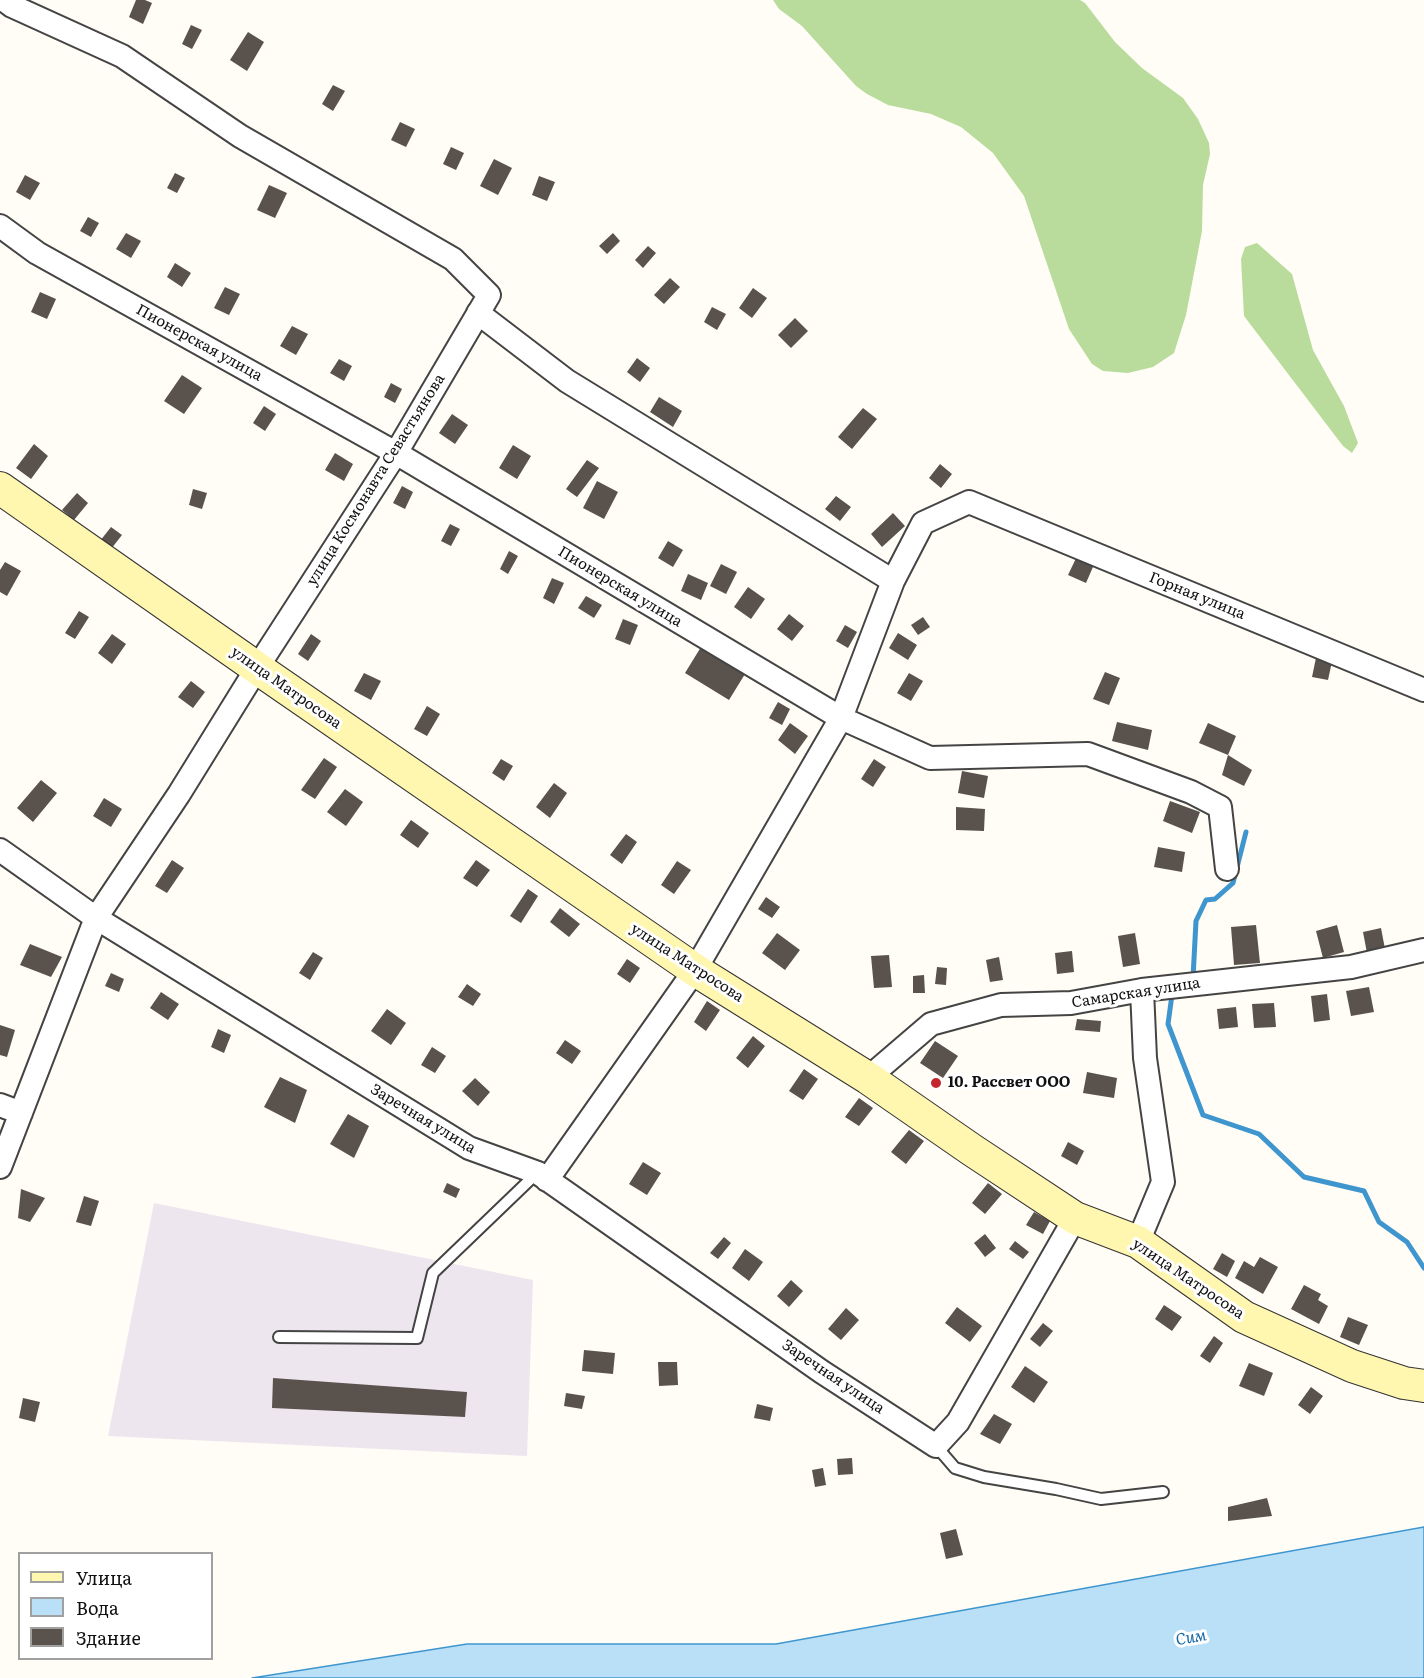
<!DOCTYPE html>
<meta charset="utf-8">
<style>
body{margin:0}
#map{position:relative;width:1424px;height:1678px;overflow:hidden;background:#fffdf5;font-family:Literata,serif}
canvas{display:block}
.legend{position:absolute;left:18px;top:1552px;width:195px;height:108px;box-sizing:border-box;background:#fff;border:2px solid #a0a0a0;margin:0;padding:8px 10px;list-style:none;font-size:18px;color:#111}
.legend li{display:flex;align-items:center;gap:12px;height:30px}
.legend b{width:30px;border:2px solid #a0a0a0}
</style>
<div id="map">
<canvas width="1424" height="1678"></canvas>
<ul class="legend">
<li><b style="height:8px;background:#fff6b0"></b>Улица</li>
<li><b style="height:16px;background:#b9e0f7"></b>Вода</li>
<li><b style="height:16px;background:#5a524d"></b>Здание</li>
</ul>
</div>
<script>
const g = document.querySelector('canvas').getContext('2d');
g.lineJoin = 'round';
function fillPath(path, color) { g.fillStyle = color; g.fill(path, 'evenodd'); }
const shape = rows => new Path2D(rows.map(r => 'M' + r).join(''));
function stroke(path, color, width, dash) { g.strokeStyle = color; g.lineWidth = width; g.lineCap = dash ? 'butt' : 'round'; g.setLineDash(dash || []); g.stroke(path); }
function drawText(font, color, halo, rows, align = 'center') {
  g.font = font + ' Literata,serif'; g.lineWidth = 6; g.setLineDash([]); g.textBaseline = 'middle'; g.strokeStyle = halo; g.fillStyle = color; for (const [text, x, y, turn = 0] of rows) {
    g.save(); g.translate(x, y); g.rotate((+turn || 0) * Math.PI / 180); g.textAlign = isNaN(turn) ? turn : align; if (halo) g.strokeText(text, 0, 0); g.fillText(text, 0, 0); g.restore();
  }
}
fillPath(shape([
 [154,1203,533,1280,527,1456,108,1436]
]), '#eee6ef');
fillPath(shape([
 [773,0,1080,0,1085,3,1115,42,1142,68,1183,98,1198,119,1209,143,1210,154,1203,185,1202,231,1186,315,1174,353,1153,367,1128,373,1103,371,1092,364,1069,329,1024,196,993,153,961,127,931,114,888,105,867,94,856,86,802,26,779,9],
 [1257,243,1292,274,1313,350,1344,406,1358,443,1352,453,1343,446,1244,316,1241,259,1245,247]
]), '#b9dc9c');
const water = shape([
 [1424,1527,1424,1678,252,1678,467,1644,776,1644,1424,1527]
]);
fillPath(water, '#b9e0f7');
stroke(water, '#3f96cf', 1.5);
stroke(shape([
 [1193,978,1196,921,1206,900,1215,899,1233,883,1246,832],
 [1176,994,1172,995,1168,1024,1203,1115,1259,1134,1304,1177,1364,1191,1379,1222,1407,1242,1424,1268]
]), '#3f96cf', 5);
fillPath(shape([
 [136,0,145,0,152,3,143,24,129,17],
 [191,25,202,30,192,49,182,44],
 [248,32,264,42,247,71,230,60],
 [333,85,345,91,333,111,322,104],
 [400,122,415,129,406,147,391,140],
 [451,147,464,153,456,170,443,164],
 [494,159,512,168,498,195,480,186],
 [175,173,185,178,177,193,167,188],
 [25,175,40,183,30,200,16,192],
 [539,176,555,182,547,201,532,195],
 [269,185,287,193,275,218,257,210],
 [88,217,99,223,91,237,80,231],
 [126,233,141,241,131,258,116,249],
 [613,233,620,241,607,254,599,246],
 [648,246,656,253,643,268,635,260],
 [175,263,191,273,182,287,167,277],
 [670,278,680,287,664,304,654,295],
 [225,287,240,294,229,315,214,308],
 [753,288,767,298,752,318,739,308],
 [40,292,56,299,47,319,31,312],
 [712,307,726,314,717,330,704,322],
 [795,318,808,331,791,348,778,335],
 [292,326,308,334,296,355,280,346],
 [637,358,650,368,640,382,627,372],
 [339,359,352,366,344,381,330,373],
 [182,375,202,388,184,414,164,401],
 [391,383,402,389,395,403,384,397],
 [659,397,682,411,673,427,650,412],
 [264,406,276,414,265,431,253,423],
 [863,408,877,419,852,449,838,437],
 [452,414,468,425,455,444,439,433],
 [34,444,48,456,31,479,16,468],
 [513,445,531,456,517,479,499,468],
 [335,453,353,464,344,481,325,470],
 [587,460,599,468,577,497,566,489],
 [940,464,952,474,941,488,929,478],
 [597,481,618,492,604,519,583,508],
 [402,486,413,492,405,509,393,503],
 [193,489,207,493,202,509,189,505],
 [77,493,88,503,74,520,62,510],
 [836,496,851,507,840,521,825,509],
 [893,513,905,526,882,547,871,534],
 [450,524,460,529,451,546,441,541],
 [111,527,122,535,111,549,100,541],
 [668,541,683,550,673,567,658,558],
 [509,551,518,556,508,574,500,569],
 [1079,552,1096,560,1086,583,1068,575],
 [5,562,21,571,7,596,0,592,0,570],
 [721,564,737,572,726,594,710,586],
 [688,574,708,583,701,600,681,591],
 [552,578,564,583,554,604,543,598],
 [748,587,765,599,751,619,734,607],
 [586,596,602,605,594,618,578,608],
 [79,611,89,617,75,639,65,633],
 [789,614,804,626,792,641,777,629],
 [923,617,930,627,918,635,911,625],
 [623,619,638,625,630,645,615,639],
 [845,625,857,632,848,648,836,641],
 [898,633,917,645,908,660,889,648],
 [112,634,126,644,112,664,98,653],
 [311,634,321,641,308,661,298,654],
 [701,647,745,674,729,700,685,673],
 [1317,653,1333,657,1328,680,1312,677],
 [1105,672,1120,678,1109,705,1093,699],
 [364,673,381,681,371,700,354,691],
 [909,673,923,681,911,701,897,693],
 [191,681,205,692,193,708,178,697],
 [778,702,790,709,782,725,769,718],
 [427,706,440,714,427,736,414,729],
 [1117,722,1152,730,1148,750,1112,741],
 [790,723,808,736,795,754,778,740],
 [1208,723,1236,736,1228,755,1252,770,1244,786,1222,775,1228,755,1199,743],
 [324,758,337,767,315,799,301,790],
 [501,759,513,766,504,781,492,773],
 [874,759,886,767,873,787,861,779],
 [962,771,988,776,984,798,958,793],
 [41,780,57,793,33,822,17,808],
 [554,783,567,793,550,818,536,807],
 [345,789,363,802,346,826,327,812],
 [104,798,122,809,111,827,93,816],
 [1170,801,1200,812,1192,833,1163,821],
 [956,807,985,809,984,831,956,830],
 [411,820,429,833,418,848,400,835],
 [626,834,637,842,622,864,610,855],
 [1158,847,1185,852,1182,872,1154,867],
 [172,860,184,868,167,893,155,886],
 [476,860,490,870,477,887,463,878],
 [677,861,691,870,674,894,661,885],
 [528,889,538,896,521,923,510,916],
 [766,897,780,907,772,918,758,909],
 [560,908,580,924,569,937,550,922],
 [1256,925,1260,963,1234,965,1231,927],
 [1337,925,1344,952,1323,958,1316,931],
 [1381,928,1385,949,1367,953,1363,932],
 [777,933,800,950,785,970,762,953],
 [1135,933,1140,964,1123,967,1118,936],
 [30,944,62,957,51,977,20,965],
 [1072,951,1074,972,1057,974,1055,953],
 [313,952,323,958,310,980,299,973],
 [889,955,892,987,874,988,871,956],
 [999,957,1003,980,990,982,986,960],
 [627,959,640,968,630,983,617,974],
 [937,967,947,968,946,985,935,984],
 [111,973,124,979,119,992,105,986],
 [924,975,925,993,913,993,913,976],
 [467,984,481,994,473,1006,458,997],
 [1369,987,1374,1012,1351,1016,1346,991],
 [161,992,179,1004,168,1020,150,1008],
 [1327,994,1330,1020,1314,1022,1311,996],
 [707,1001,720,1010,706,1031,694,1022],
 [1274,1003,1276,1027,1254,1028,1252,1004],
 [1236,1007,1238,1027,1219,1029,1217,1009],
 [387,1009,406,1023,391,1045,371,1031],
 [1077,1019,1101,1021,1100,1032,1075,1030],
 [0,1025,15,1030,7,1057,0,1055],
 [218,1029,231,1035,224,1053,211,1047],
 [753,1036,765,1046,748,1068,736,1058],
 [565,1040,581,1051,572,1064,556,1053],
 [935,1041,958,1056,943,1078,920,1063],
 [432,1047,446,1056,435,1073,421,1065],
 [804,1069,818,1079,803,1100,789,1091],
 [1087,1072,1117,1078,1114,1098,1083,1093],
 [280,1077,307,1090,295,1123,264,1107],
 [475,1078,490,1092,478,1106,462,1091],
 [859,1098,873,1108,859,1126,845,1117],
 [348,1114,369,1126,354,1158,330,1144],
 [909,1130,924,1141,906,1164,891,1152],
 [1068,1142,1084,1151,1077,1165,1061,1156],
 [643,1162,661,1173,647,1195,629,1184],
 [447,1183,460,1189,456,1198,443,1192],
 [988,1183,1002,1194,985,1214,972,1203],
 [21,1189,45,1198,30,1222,18,1218],
 [84,1196,99,1201,91,1226,76,1222],
 [1034,1212,1050,1221,1043,1234,1026,1225],
 [985,1234,996,1248,985,1257,974,1243],
 [724,1237,731,1243,718,1259,710,1253],
 [1015,1241,1029,1252,1023,1259,1009,1249],
 [745,1249,763,1262,749,1281,732,1268],
 [1222,1253,1235,1261,1227,1277,1213,1269],
 [1260,1257,1278,1267,1263,1294,1235,1278,1244,1261,1254,1267],
 [791,1280,803,1291,789,1307,777,1296],
 [1304,1285,1321,1294,1318,1300,1328,1306,1319,1324,1291,1309],
 [1164,1305,1182,1317,1172,1331,1155,1319],
 [957,1307,982,1326,970,1342,945,1323],
 [846,1308,859,1320,841,1340,828,1329],
 [1348,1317,1368,1325,1359,1345,1340,1337],
 [1043,1323,1053,1331,1040,1347,1030,1339],
 [1214,1336,1223,1343,1210,1363,1200,1356],
 [584,1350,615,1353,613,1374,582,1371],
 [658,1362,677,1362,678,1385,659,1386],
 [1249,1363,1273,1373,1264,1396,1239,1386],
 [1025,1366,1048,1382,1034,1403,1011,1387],
 [273,1378,467,1392,465,1417,272,1408],
 [1311,1387,1323,1396,1310,1414,1298,1405],
 [566,1393,585,1396,582,1409,564,1406],
 [23,1398,40,1402,35,1422,19,1418],
 [757,1404,773,1408,770,1421,754,1418],
 [994,1414,1012,1424,1000,1444,980,1434],
 [852,1458,853,1474,838,1475,837,1459],
 [823,1468,826,1485,815,1487,812,1470],
 [1267,1498,1272,1516,1228,1521,1228,1507],
 [956,1529,963,1555,946,1559,940,1533]
]), '#5a524d');
const lane = shape([
 [279,1337,417,1338,433,1273,537,1173],
 [936,1446,955,1468,984,1477,1056,1489,1101,1499,1163,1492]
]);
const street = shape([
 [0,226,37,253,396,453,841,718,930,758,1088,754,1191,792,1220,807,1227,869],
 [478,313,567,381,893,581,841,718,695,970,547,1180],
 [893,581,923,523,969,502,1424,690],
 [0,850,96,918,469,1148,538,1173,822,1372,936,1446,958,1422,1075,1218],
 [868,1078,931,1024,1001,1005,1071,1003,1142,990,1351,967,1424,950],
 [0,1105,21,1113],
 [0,1167,96,918,179,794,257,668,396,453,489,295,453,259,240,136,122,56,12,6,4,0],
 [1138,1242,1163,1182,1145,1058,1142,990]
]);
const secondary = shape([
 [0,488,257,668,695,970,868,1078,972,1150,1075,1218,1138,1242,1244,1317,1352,1366,1404,1383,1424,1386]
]);
stroke(lane, '#444', 14);
stroke(street, '#444', 26);
stroke(secondary, '#333', 34);
stroke(lane, '#fff', 10);
stroke(street, '#fff', 22);
stroke(secondary, '#fff6b0', 32);
for (const [x, y, r, color] of [
 [936,1083,6,"#c4262e"]
]) { const dot = new Path2D(); dot.arc(x, y, r, 0, 2 * Math.PI); g.fillStyle = color; g.fill(dot); stroke(dot, '#fff', 2); }
drawText('15px', '#111', '#fff', [
 ["Пионерская улица",199,343,29],
 ["улица Космонавта Севастьянова",376,480,-58],
 ["Пионерская улица",620,587,31],
 ["Горная улица",1197,596,22],
 ["улица Матросова",286,688,35],
 ["улица Матросова",687,963,33],
 ["Самарская улица",1136,993,-9],
 ["Заречная улица",423,1119,31],
 ["улица Матросова",1188,1279,34],
 ["Заречная улица",833,1377,34]
]);
drawText('bold 15px', '#111', '#fff', [
 ["10. Рассвет ООО",948,1083]
], 'left');
drawText('italic 16px', '#1768a6', '#fff', [
 ["Сим",1191,1638,-10]
]);
</script>
